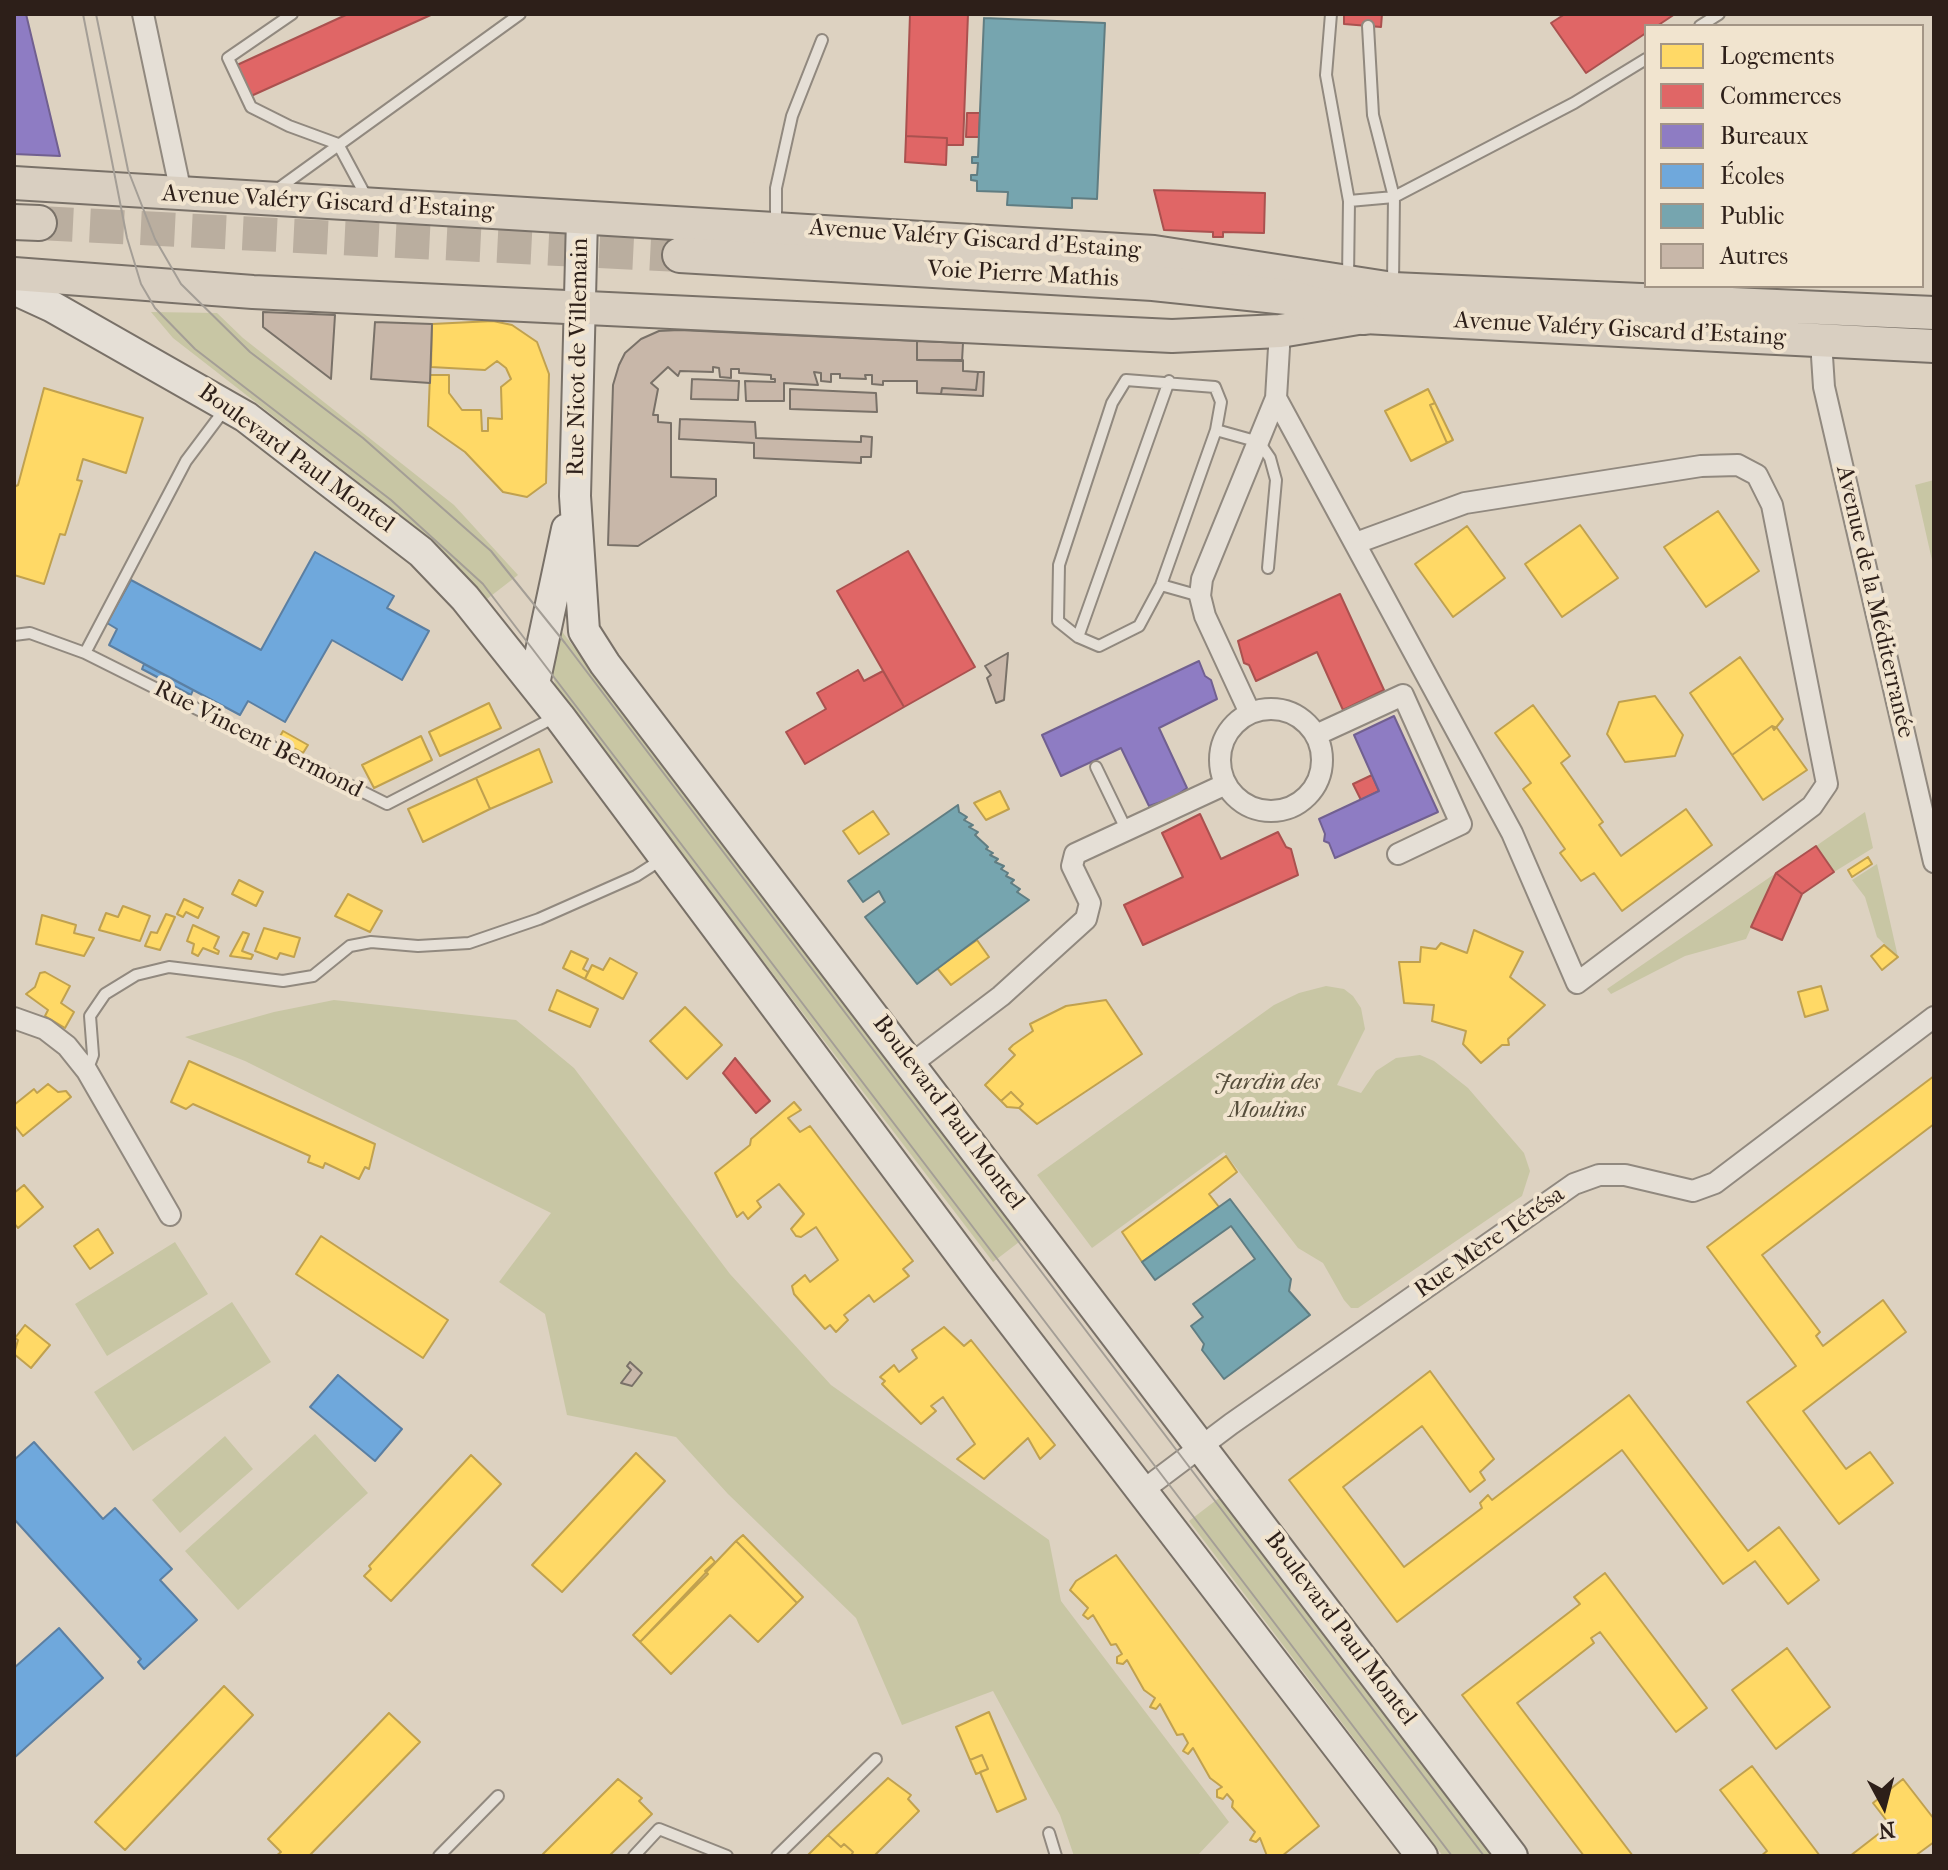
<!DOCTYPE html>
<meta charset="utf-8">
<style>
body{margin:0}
#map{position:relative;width:1948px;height:1870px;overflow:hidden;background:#ddd2c1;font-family:"IM FELL French Canon",serif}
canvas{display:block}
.frame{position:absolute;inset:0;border:16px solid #2d1f19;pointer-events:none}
.legend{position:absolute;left:1644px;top:24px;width:280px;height:264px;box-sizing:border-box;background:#f1e4cf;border:2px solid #a39586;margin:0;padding:10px 14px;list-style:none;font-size:24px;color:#2d1f19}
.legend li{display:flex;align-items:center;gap:16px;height:40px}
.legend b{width:40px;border:2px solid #a39586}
.north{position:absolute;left:1844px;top:1766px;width:80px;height:80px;-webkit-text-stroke:6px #f1e4cf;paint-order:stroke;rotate:173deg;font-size:22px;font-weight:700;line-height:32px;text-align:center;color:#2d1f19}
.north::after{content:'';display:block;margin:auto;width:28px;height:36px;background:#2d1f19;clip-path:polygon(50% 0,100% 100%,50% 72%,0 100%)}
</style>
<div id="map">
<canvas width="1948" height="1870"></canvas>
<div class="frame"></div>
<ul class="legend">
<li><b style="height:22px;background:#ffd966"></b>Logements</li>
<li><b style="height:22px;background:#e06666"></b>Commerces</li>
<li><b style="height:22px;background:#8e7cc3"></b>Bureaux</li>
<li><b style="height:22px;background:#6fa8dc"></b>Écoles</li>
<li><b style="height:22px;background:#76a5af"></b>Public</li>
<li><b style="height:22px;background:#c8b7a9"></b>Autres</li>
</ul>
<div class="north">N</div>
</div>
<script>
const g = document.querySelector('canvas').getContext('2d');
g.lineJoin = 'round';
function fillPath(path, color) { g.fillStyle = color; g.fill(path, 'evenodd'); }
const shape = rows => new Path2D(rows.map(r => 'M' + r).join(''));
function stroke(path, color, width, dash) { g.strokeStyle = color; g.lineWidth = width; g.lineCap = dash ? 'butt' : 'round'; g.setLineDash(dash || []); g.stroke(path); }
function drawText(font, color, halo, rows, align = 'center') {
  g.font = font + ' "IM FELL French Canon",serif'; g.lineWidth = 8; g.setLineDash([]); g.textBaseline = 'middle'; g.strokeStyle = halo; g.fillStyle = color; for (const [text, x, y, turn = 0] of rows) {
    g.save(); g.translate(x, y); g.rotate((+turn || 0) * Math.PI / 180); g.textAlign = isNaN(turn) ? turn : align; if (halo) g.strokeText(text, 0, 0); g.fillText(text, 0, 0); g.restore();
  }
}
fillPath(shape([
 [151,312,217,313,243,338,454,505,518,575,487,599,416,527,173,338],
 [1934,480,1934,569,1915,485],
 [554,621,1023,1239,993,1262,557,691,549,662],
 [1865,812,1873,848,1834,872,1816,846],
 [1877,864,1898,957,1877,937,1865,897,1852,880],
 [1776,873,1746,939,1685,956,1611,994,1607,989],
 [1326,986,1344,989,1353,996,1361,1008,1365,1029,1337,1085,1361,1093,1376,1071,1396,1058,1420,1055,1434,1061,1468,1088,1524,1153,1530,1171,1522,1196,1358,1308,1351,1308,1344,1300,1323,1263,1298,1248,1224,1152,1092,1248,1037,1175,1274,1005,1299,993],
 [334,1000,516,1020,574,1068,730,1274,831,1385,1049,1540,1061,1601,1229,1822,1197,1856,1074,1856,1060,1815,993,1691,902,1725,856,1618,728,1494,676,1437,567,1415,545,1314,499,1282,551,1213,245,1061,185,1037,274,1012],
 [175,1242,208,1294,107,1356,75,1304],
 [232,1302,271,1362,133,1451,94,1392],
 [315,1434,368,1493,238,1610,185,1551],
 [225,1436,253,1469,180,1533,152,1500],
 [1219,1498,1492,1856,1443,1856,1189,1521]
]), '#c8c6a4');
const homes = shape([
 [493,321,512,325,537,342,549,374,546,483,527,497,503,492,465,452,428,426,430,375,449,375,449,393,462,410,481,410,482,431,488,431,488,418,502,419,501,387,511,379,506,368,497,361,485,370,431,367,432,324,493,321],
 [44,388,143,418,126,473,83,459,77,480,82,481,65,535,60,534,44,584,14,575,14,487,18,485,44,388],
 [1428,389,1435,403,1430,405,1447,443,1411,461,1385,411,1428,389],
 [1435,403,1453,440,1447,443,1430,405,1435,403],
 [1718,511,1759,571,1706,607,1664,547,1718,511],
 [1580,525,1618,578,1562,617,1525,564,1580,525],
 [1467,526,1505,578,1453,617,1415,564,1467,526],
 [1740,657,1783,719,1774,730,1772,726,1732,755,1690,693,1740,657],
 [1655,696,1683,735,1675,756,1625,762,1607,734,1619,702,1655,696],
 [489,703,501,728,440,756,429,732,489,703],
 [1533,705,1570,756,1561,763,1603,822,1599,825,1621,856,1686,809,1712,845,1622,911,1594,873,1581,881,1560,853,1565,849,1523,789,1531,783,1495,733,1533,705],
 [1772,726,1777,728,1807,770,1763,800,1732,755,1772,726],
 [283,731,308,745,303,753,278,740,283,731],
 [421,736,432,760,374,788,362,765,421,736],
 [539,749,552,782,490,809,476,778,539,749],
 [476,778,490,809,423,842,408,809,476,778],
 [1000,791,1009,809,986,820,974,803,1000,791],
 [873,811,889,834,859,854,843,831,873,811],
 [1868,857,1872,864,1852,877,1848,870,1868,857],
 [239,880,263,892,256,906,232,894,239,880],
 [348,894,382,911,370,932,335,916,348,894],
 [184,899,203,908,198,918,186,912,183,917,177,914,184,899],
 [123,906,150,916,140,941,99,930,106,913,118,917,123,906],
 [166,914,175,917,160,950,145,946,151,932,157,933,166,914],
 [42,915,76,925,74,933,94,938,84,956,36,944,42,915],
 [193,925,219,937,214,948,219,951,218,954,203,948,198,956,192,953,194,944,187,941,193,925],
 [264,928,300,938,294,957,280,953,277,959,255,951,264,928],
 [1474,930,1523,952,1510,977,1545,1005,1508,1039,1509,1045,1502,1045,1481,1063,1463,1044,1466,1031,1432,1021,1434,1005,1404,1003,1399,962,1420,962,1421,947,1436,949,1441,943,1467,953,1474,930],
 [243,932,249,934,242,951,253,955,251,959,230,956,243,932],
 [977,940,989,957,951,985,937,968,977,940],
 [1884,945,1898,957,1882,970,1871,956,1884,945],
 [571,951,588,959,583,969,588,972,585,979,563,968,571,951],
 [610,958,637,973,623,999,585,979,592,965,603,970,610,958],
 [45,972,70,986,61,1003,74,1012,65,1028,45,1016,48,1010,26,994,35,987,40,973,45,972],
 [1821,986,1828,1010,1805,1017,1798,992,1821,986],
 [557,990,598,1009,590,1027,549,1010,557,990],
 [1106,1000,1142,1054,1037,1124,1019,1108,1023,1104,1011,1092,1001,1101,985,1085,1015,1055,1009,1049,1013,1045,1033,1031,1030,1024,1066,1006,1106,1000],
 [685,1007,722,1045,687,1079,650,1041,685,1007],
 [189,1061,375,1144,369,1169,365,1167,359,1179,325,1163,323,1168,308,1162,310,1156,193,1104,186,1109,171,1102,189,1061],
 [1934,1076,1934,1124,1762,1255,1820,1332,1816,1336,1823,1346,1883,1300,1906,1332,1803,1411,1846,1469,1870,1452,1893,1483,1839,1524,1747,1402,1796,1366,1707,1247,1934,1076],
 [48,1084,58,1092,66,1091,71,1097,23,1136,15,1126,14,1105,34,1089,37,1093,48,1084],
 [1011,1092,1023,1104,1019,1108,1007,1107,1001,1101,1011,1092],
 [794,1102,801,1110,788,1118,800,1132,810,1126,913,1261,903,1269,909,1276,874,1302,869,1295,844,1315,848,1320,836,1332,830,1325,825,1329,794,1294,792,1286,805,1275,810,1282,838,1260,816,1227,801,1237,796,1236,791,1229,804,1214,779,1184,757,1201,761,1207,748,1219,743,1212,737,1217,715,1173,750,1145,751,1139,794,1102],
 [1226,1156,1237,1172,1209,1194,1219,1207,1142,1262,1122,1232,1226,1156],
 [24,1185,43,1207,18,1228,14,1223,14,1193,24,1185],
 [98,1229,113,1253,90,1269,74,1246,98,1229],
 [321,1236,448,1320,423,1358,296,1274,321,1236],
 [25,1325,50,1345,31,1368,14,1354,18,1340,15,1338,25,1325],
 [944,1327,964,1346,971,1340,1055,1445,1040,1459,1028,1438,984,1479,957,1459,975,1444,943,1397,931,1406,936,1411,921,1424,882,1384,885,1381,880,1377,894,1365,899,1372,917,1358,912,1350,944,1327],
 [1430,1371,1494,1459,1480,1472,1485,1480,1470,1492,1422,1426,1343,1487,1404,1567,1482,1508,1480,1503,1488,1495,1492,1500,1629,1395,1748,1551,1779,1527,1819,1580,1788,1604,1755,1561,1723,1584,1622,1450,1397,1622,1289,1480,1430,1371],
 [636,1453,665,1481,562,1592,532,1565,636,1453],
 [471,1455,501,1484,391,1601,364,1576,371,1569,369,1566,471,1455],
 [743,1535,803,1597,797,1603,736,1541,743,1535],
 [736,1541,797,1603,758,1642,730,1615,671,1674,640,1642,736,1541],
 [1116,1555,1319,1826,1282,1856,1267,1856,1260,1838,1256,1842,1250,1840,1255,1832,1232,1807,1233,1801,1227,1794,1223,1799,1217,1797,1217,1790,1222,1787,1210,1778,1193,1748,1188,1754,1183,1751,1188,1743,1183,1734,1177,1735,1160,1704,1156,1709,1150,1707,1155,1698,1144,1690,1127,1660,1123,1664,1117,1663,1117,1657,1122,1654,1116,1644,1111,1645,1093,1615,1088,1619,1083,1615,1088,1608,1070,1590,1076,1581,1116,1555],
 [711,1557,715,1562,705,1571,708,1574,640,1642,633,1635,711,1557],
 [1605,1573,1707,1708,1676,1732,1600,1632,1591,1638,1594,1643,1517,1703,1633,1856,1584,1856,1462,1695,1580,1604,1574,1597,1605,1573],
 [1787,1648,1830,1707,1776,1749,1732,1690,1787,1648],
 [224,1686,253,1715,125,1850,95,1822,224,1686],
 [989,1712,1026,1799,997,1812,980,1772,988,1769,982,1755,970,1760,956,1727,989,1712],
 [389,1713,420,1742,309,1856,276,1856,281,1852,268,1839,389,1713],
 [982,1755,988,1769,976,1774,970,1760,982,1755],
 [1752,1766,1820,1856,1761,1856,1767,1851,1720,1790,1752,1766],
 [888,1778,911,1795,908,1799,919,1811,874,1856,851,1856,853,1852,844,1844,841,1847,828,1835,888,1778],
 [618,1779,642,1798,639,1801,652,1814,609,1856,541,1856,618,1779],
 [1903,1779,1934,1819,1934,1842,1915,1856,1850,1856,1890,1825,1873,1803,1903,1779],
 [828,1835,841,1847,844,1844,853,1852,851,1856,807,1856,828,1835]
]);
fillPath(homes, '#ffd966');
stroke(homes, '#c0a14f', 2);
const shops = shape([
 [348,14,433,14,251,96,237,65,348,14],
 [910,14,968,14,963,145,947,145,947,138,906,136,910,14],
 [1344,14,1382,14,1381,27,1344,24,1344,14],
 [1565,14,1675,14,1657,26,1646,26,1646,33,1586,73,1551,23,1565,14],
 [967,113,980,113,979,137,966,137,967,113],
 [906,136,947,138,946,165,905,162,906,136],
 [1154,190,1265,193,1264,233,1223,232,1223,237,1213,237,1213,232,1164,230,1154,190],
 [908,551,975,667,904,707,837,591,908,551],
 [1340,594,1384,690,1343,710,1317,652,1256,681,1249,665,1244,663,1238,641,1340,594],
 [858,670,864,681,883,671,904,707,805,764,786,732,826,709,817,693,858,670],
 [1372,775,1379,791,1361,800,1353,784,1372,775],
 [1200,814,1221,859,1278,832,1286,847,1291,849,1298,875,1143,945,1124,905,1183,877,1162,833,1200,814],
 [1816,846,1834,872,1802,894,1776,873,1816,846],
 [1776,873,1802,894,1782,940,1751,927,1776,873],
 [735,1058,770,1101,756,1113,723,1073,735,1058]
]);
fillPath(shops, '#e06666');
stroke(shops, '#aa514f', 2);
const offices = shape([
 [14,14,26,14,60,156,14,154,14,14],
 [1199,661,1205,676,1211,680,1217,699,1159,728,1187,788,1173,798,1149,806,1121,748,1061,776,1042,735,1199,661],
 [1394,716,1438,812,1335,858,1329,843,1324,841,1325,834,1319,819,1379,791,1354,735,1394,716]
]);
fillPath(offices, '#8e7cc3');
stroke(offices, '#716090', 2);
const schools = shape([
 [315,552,394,596,387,608,429,631,402,680,332,640,285,722,248,701,240,715,109,645,117,629,107,623,131,580,261,650,315,552],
 [144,664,193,690,191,695,142,669,144,664],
 [338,1375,402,1429,375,1461,310,1407,338,1375],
 [34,1442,103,1519,115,1508,172,1569,160,1580,197,1620,144,1669,138,1662,141,1659,14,1519,14,1460,34,1442],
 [59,1628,103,1678,14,1758,14,1668,59,1628]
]);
fillPath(schools, '#6fa8dc');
stroke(schools, '#5b7fa2', 2);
const public = shape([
 [984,18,1105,23,1097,199,1072,198,1072,208,1007,205,1008,192,977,191,977,181,971,180,971,175,977,175,978,163,972,163,972,157,978,157,984,18],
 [958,805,959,812,967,817,964,820,973,825,969,827,978,832,975,835,988,847,986,849,993,853,990,855,998,859,995,862,1004,866,1001,869,1008,873,1006,876,1014,880,1011,883,1020,889,1017,892,1029,900,917,984,865,917,885,902,879,891,863,902,848,881,958,805],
 [1230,1199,1291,1279,1289,1291,1310,1315,1224,1379,1202,1350,1204,1344,1191,1326,1203,1317,1193,1304,1255,1259,1231,1226,1155,1280,1142,1262,1230,1199]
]);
fillPath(public, '#76a5af');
stroke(public, '#607d82', 2);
const building = shape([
 [263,312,335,315,331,379,263,327,263,312],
 [375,322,432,324,430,383,371,379,375,322],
 [679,330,917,341,917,360,963,360,963,371,978,372,976,390,942,388,941,394,917,393,917,381,883,381,883,385,872,384,872,375,865,375,866,379,840,378,840,374,831,374,831,382,821,381,821,373,814,372,818,385,784,383,784,401,746,401,745,381,775,382,775,379,771,379,771,375,739,373,739,369,731,369,731,378,720,377,719,368,713,367,713,372,680,371,678,376,668,367,651,383,658,389,653,415,658,415,658,422,671,423,671,477,716,479,716,496,638,546,608,545,613,385,619,365,625,353,641,339,659,331,679,330],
 [917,341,963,343,962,361,917,360,917,341],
 [978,372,984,372,983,396,941,394,942,388,976,390,978,372],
 [692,379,739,381,738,400,691,399,692,379],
 [790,389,876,393,877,412,790,409,790,389],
 [680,419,755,422,756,438,861,442,861,436,872,437,871,457,861,457,861,463,754,458,754,443,679,439,680,419],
 [1008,653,1004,700,996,703,987,678,991,675,985,666,1008,653],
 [630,1362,642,1373,632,1386,621,1383,631,1370,627,1366,630,1362]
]);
fillPath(building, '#c8b7a9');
stroke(building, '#797168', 2);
stroke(shape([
 [39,223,680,255]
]), '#baae9f', 34, [34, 17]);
const service = shape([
 [292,14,228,58,251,107,289,126,338,144,368,200],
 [1331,14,1326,75,1349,201,1348,278],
 [1368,26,1373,115,1394,197,1393,283],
 [1700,26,1719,14],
 [275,191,520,14],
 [1349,201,1394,197,1574,103,1646,59],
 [776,225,776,188,792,116,822,40],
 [1216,430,1161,585,1139,626,1099,646,1078,637,1058,621,1059,565,1112,403,1126,380,1215,387,1221,402,1216,430,1259,442,1270,458,1276,480,1268,568],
 [1161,585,1200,596],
 [14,635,30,633,85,653,387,804,555,717],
 [1078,637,1169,381],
 [85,653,186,461,225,409],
 [1096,767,1126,829],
 [87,1071,93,1055,90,1016,105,994,136,975,169,967,283,981,313,976,350,946,371,942,418,946,469,943,539,919,636,876,664,858],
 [1049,1833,1056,1856],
 [439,1856,498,1796],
 [634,1856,659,1829,727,1856],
 [777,1856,876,1759]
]);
const minor = shape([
 [143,14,181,193],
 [1280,331,1276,398,1512,833,1577,983,1812,806,1827,784,1772,505,1757,475,1738,465,1701,466,1465,503,1356,543],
 [1821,341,1824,387,1934,862],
 '1220 760a51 51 0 1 1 102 0a51 51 0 1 1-102 0Z',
 [1250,713,1205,616,1200,596,1202,579,1276,398],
 [1316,735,1403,695,1461,824,1398,854],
 [14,1018,45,1029,67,1046,87,1071,170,1215],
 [910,1065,1001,996,1086,919,1090,903,1072,866,1075,854,1226,784],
 [1142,1491,1231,1424,1574,1184,1599,1175,1625,1175,1693,1191,1715,1183,1934,1017]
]);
const secondary = shape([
 [582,218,575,496,584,631,605,664,1512,1856],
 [14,289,51,306,246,417,421,552,465,598,559,716,980,1280,1422,1856],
 [534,684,567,529]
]);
const primary = shape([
 [14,183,1154,252,1393,289,1934,313],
 [14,274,253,292,1172,336,1280,331,1364,317,1934,346]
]);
const trunk = shape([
 [14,222,39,223],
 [680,255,1153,283,1287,297,1364,317]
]);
stroke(service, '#91897f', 14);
stroke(minor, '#91897f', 24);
stroke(secondary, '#797168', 34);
stroke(primary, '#797168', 36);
stroke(trunk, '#797168', 38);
stroke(service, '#e5dfd6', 10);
stroke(minor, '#e5dfd6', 20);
stroke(secondary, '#e5dfd6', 30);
stroke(primary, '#d9cfc1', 32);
stroke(trunk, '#d9cfc1', 34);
stroke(shape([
 [83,14,127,238,141,284,155,308,195,349,391,500,483,584,1452,1856],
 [96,14,128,170,155,239,181,284,250,352,363,438,491,551,565,643,1484,1856]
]), '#a49e96', 2);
drawText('24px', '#2d1f19', '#f1e4cf', [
 ["Avenue Valéry Giscard d'Estaing",328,203,3],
 ["Avenue Valéry Giscard d'Estaing",975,240,4],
 ["Voie Pierre Mathis",1023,275,3],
 ["Avenue Valéry Giscard d'Estaing",1620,330,3],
 ["Rue Nicot de Villemain",579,357,-89],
 ["Boulevard Paul Montel",296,459,36],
 ["Avenue de la Méditerranée",1874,602,77],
 ["Rue Vincent Bermond",258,740,27],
 ["Boulevard Paul Montel",948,1113,53],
 ["Rue Mère Térésa",1490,1243,-35],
 ["Boulevard Paul Montel",1340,1629,53]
]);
drawText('italic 24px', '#564e3c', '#f1e4cf', [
 ["Jardin des",1267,1083],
 ["Moulins",1267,1111]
]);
</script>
